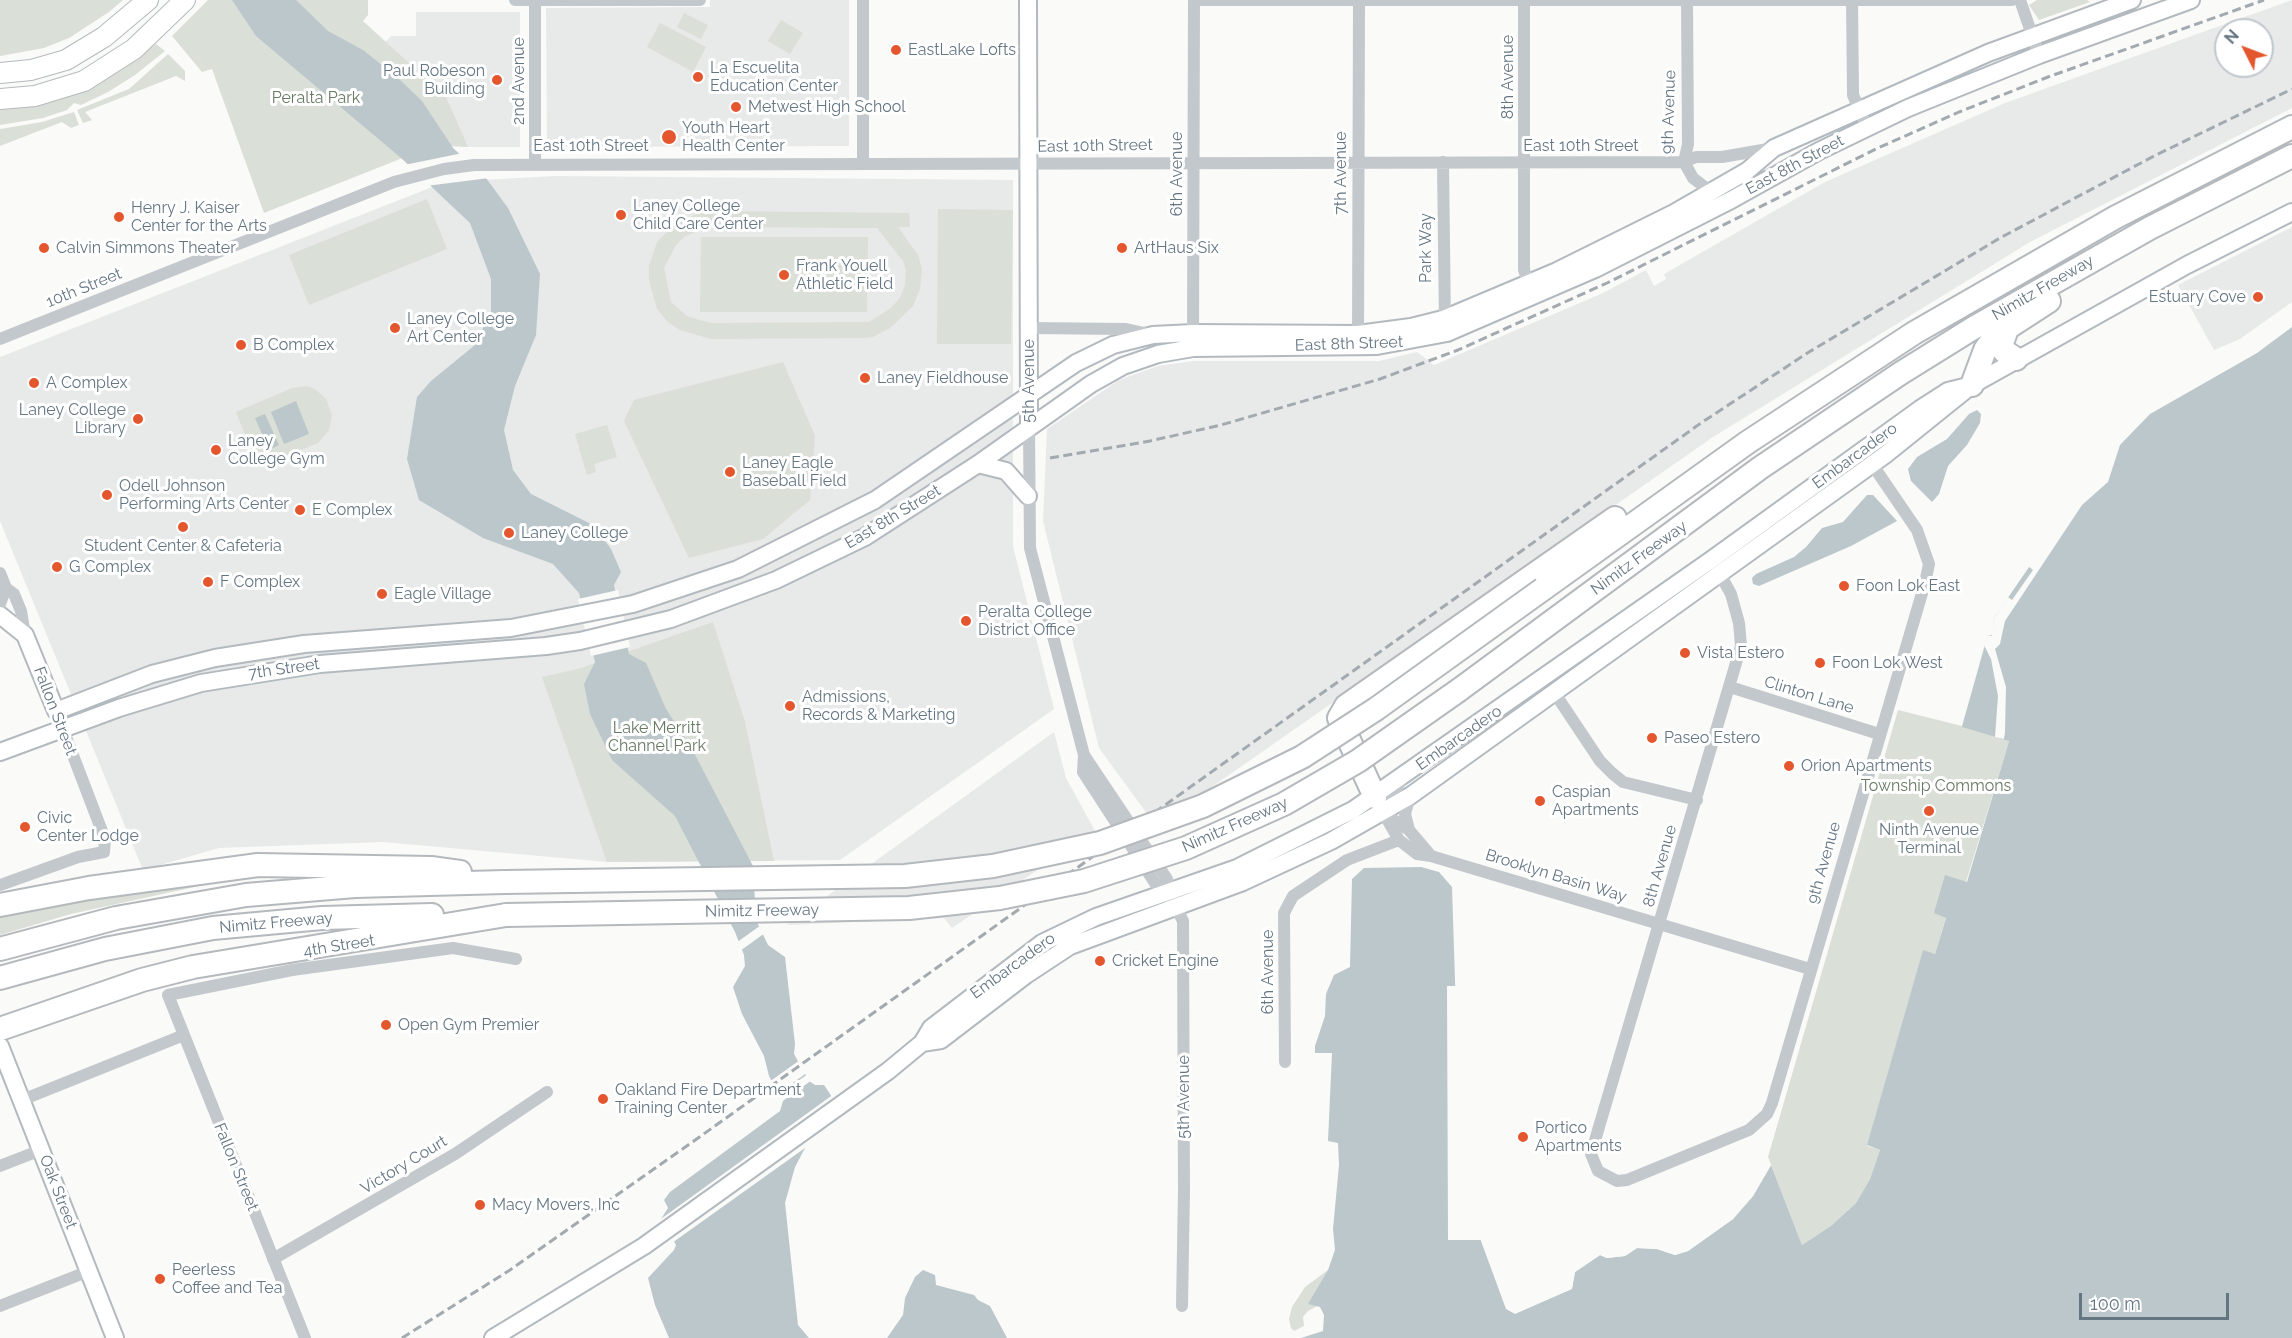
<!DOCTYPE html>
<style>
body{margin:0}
#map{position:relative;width:2292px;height:1338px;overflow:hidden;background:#fafaf8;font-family:Raleway,sans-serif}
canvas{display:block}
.north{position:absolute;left:2214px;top:18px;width:60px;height:60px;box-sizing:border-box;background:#fff;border:2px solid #c1c8cd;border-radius:50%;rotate:312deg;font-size:16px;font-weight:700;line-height:24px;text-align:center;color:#657683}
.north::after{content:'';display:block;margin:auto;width:21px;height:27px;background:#e4572e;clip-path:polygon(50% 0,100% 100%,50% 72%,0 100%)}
.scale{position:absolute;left:2079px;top:1293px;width:150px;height:27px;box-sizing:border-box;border:3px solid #657683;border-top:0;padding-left:8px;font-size:18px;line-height:21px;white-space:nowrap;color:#657683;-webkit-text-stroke:4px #fff;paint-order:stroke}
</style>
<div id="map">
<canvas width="2292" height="1338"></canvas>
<div class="north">N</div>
<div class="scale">100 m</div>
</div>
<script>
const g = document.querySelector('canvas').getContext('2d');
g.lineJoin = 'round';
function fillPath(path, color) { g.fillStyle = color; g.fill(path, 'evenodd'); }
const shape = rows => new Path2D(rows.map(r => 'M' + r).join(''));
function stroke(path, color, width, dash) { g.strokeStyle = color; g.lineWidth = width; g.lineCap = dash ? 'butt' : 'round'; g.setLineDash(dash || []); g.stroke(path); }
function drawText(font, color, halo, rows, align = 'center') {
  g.font = font + ' Raleway,sans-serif'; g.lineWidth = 6; g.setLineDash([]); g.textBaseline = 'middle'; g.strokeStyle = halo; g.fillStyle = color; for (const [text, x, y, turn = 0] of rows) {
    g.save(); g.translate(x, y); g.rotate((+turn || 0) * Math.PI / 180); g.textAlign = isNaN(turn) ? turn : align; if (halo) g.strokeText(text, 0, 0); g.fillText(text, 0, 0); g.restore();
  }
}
fillPath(shape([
 [710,0,849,0,849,146,547,147,546,8,710,7],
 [2292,0,2292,108,2030,242,1713,437,1156,826,1099,748,1043,521,1047,429,1119,380,1158,366,1193,361,1379,361,1417,352,1434,365,1601,294,1646,270,1654,286,1666,279,1664,274,1825,182,2005,103],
 [2226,30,2262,30,2262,66,2226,66],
 [416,12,520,12,520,147,468,147,456,123,385,42,391,36,416,36],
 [555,176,1013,180,1013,546,1054,709,840,860,607,862,383,842,219,848,143,870,0,521,0,357,445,182],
 [2292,227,2292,302,2240,339,2214,350,2178,285],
 [1054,732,1066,778,1095,831,952,928,944,918,787,925]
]), '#e8e9e9');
fillPath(shape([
 [0,0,123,0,109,12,69,38,44,48,0,56],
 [208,0,368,0,368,15,363,21,446,97,468,147,442,146,405,157,264,213,212,69,202,72,172,36],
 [2037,0,2087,0,2090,2,2039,20,2029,5],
 [684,13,708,25,701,39,677,27],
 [781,20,803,33,790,54,768,41],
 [660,23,706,47,693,72,647,47],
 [156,44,165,51,135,75,108,92,81,105,74,103,67,110,43,118,0,125,0,110,47,103,86,90,105,80],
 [168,54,185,71,185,81,176,76,85,112,92,120,83,123,77,110,129,89],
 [74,112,79,125,71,128,62,122,0,146,0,129,42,122],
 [427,199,447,249,309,305,289,255],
 [938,209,1013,210,1011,344,937,344],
 [704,211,909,213,910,227,898,227,918,255,922,269,920,289,913,306,890,328,873,337,864,338,711,339,680,330,668,322,657,309,649,280,649,266,657,242,676,223],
 [707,227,877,228,903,261,906,270,905,285,900,298,891,308,869,322,712,323,699,320,687,316,671,302,664,268,676,245,685,236],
 [701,237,868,237,867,312,700,312],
 [783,362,815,436,810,500,763,539,689,558,624,421,634,400],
 [307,386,315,389,326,399,332,415,329,430,318,443,258,467,236,412,292,388],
 [607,425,617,457,594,464,596,472,587,475,575,434],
 [713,622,745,722,774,861,607,862,542,677,578,669],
 [1986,640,2009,741,1966,882,1945,876,1946,917,1935,954,1923,951,1867,1146,1880,1150,1870,1179,1856,1203,1832,1225,1802,1245,1768,1157,1898,710,1962,726],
 [207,876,208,884,71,914,0,935,0,914],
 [1328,1270,1321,1304,1308,1311,1303,1317,1304,1326,1294,1331,1291,1328,1289,1319,1292,1307,1305,1287]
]), '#dadfd7');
fillPath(shape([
 [232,0,296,0,328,31,363,50,399,79,422,101,453,148,486,178,508,208,540,274,536,335,515,386,504,430,513,470,531,494,593,525,611,549,621,572,614,585,629,654,646,663,666,709,692,749,753,866,756,920,768,945,785,957,795,1044,794,1054,809,1081,815,1085,824,1085,832,1097,795,1167,785,1203,798,1325,809,1338,669,1338,655,1305,648,1278,674,1250,676,1245,661,1219,668,1208,664,1200,670,1192,780,1111,783,1101,769,1076,764,1056,742,1014,733,987,745,966,744,955,735,932,675,816,612,760,590,714,584,684,595,662,579,593,553,564,483,538,419,500,407,459,417,397,431,381,475,345,491,311,491,279,470,223,400,157,256,36],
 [2292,317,2292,1338,1301,1338,1323,1331,1324,1315,1320,1307,1308,1304,1328,1270,1335,1250,1333,1229,1339,1165,1338,1143,1328,1141,1332,1053,1315,1053,1315,1046,1325,1016,1326,994,1334,975,1350,967,1352,879,1364,868,1421,867,1439,872,1452,887,1458,1074,1474,1222,1506,1309,1515,1314,1572,1289,1575,1272,1600,1255,1607,1258,1625,1256,1637,1248,1657,1249,1675,1255,1688,1251,1733,1219,1753,1196,1771,1165,1802,1245,1832,1225,1856,1203,1870,1179,1880,1150,1867,1145,1923,950,1935,954,1946,918,1934,913,1945,875,1967,882,2009,741,1962,727,1988,635,1993,635,1994,618,2073,503,2090,486,2128,426,2238,356],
 [296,401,309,434,284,444,271,412],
 [1977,410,1981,414,1980,423,1967,445,1948,466,1939,494,1932,502,1911,481,1908,469,1917,457,1947,439,1969,414],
 [265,414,279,445,269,450,255,418],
 [1867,495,1873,495,1897,521,1851,546,1759,586,1753,584,1752,578,1756,574,1794,557,1806,547,1822,528,1843,522],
 [923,1270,935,1275,936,1285,974,1295,978,1300,990,1306,1007,1338,887,1338,903,1315,905,1298,915,1277]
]), '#bbc7cb');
fillPath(shape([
 [463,153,489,178,426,186,404,165],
 [2292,314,2292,327,2257,353,2150,414,2120,445,2108,482,2082,505,2005,621,2000,644,1995,649,2006,687,2005,732,2004,739,1995,737,1998,696,1991,659,1984,645,1988,635,1992,636,1994,618,2008,597,2012,600,2033,570,2028,566,2077,495,2091,483,2090,481,2114,440,2111,437,2145,404,2176,388,2221,360,2242,351,2282,318],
 [618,590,630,647,591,656,578,599],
 [761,925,765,933,740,951,736,943],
 [1447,986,1458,986,1461,1074,1466,1127,1469,1128,1472,1146,1473,1208,1476,1209,1477,1222,1484,1240,1448,1240],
 [800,1060,808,1072,776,1095,769,1082],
 [808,1074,812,1080,780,1103,776,1096],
 [834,1094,812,1143,672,1243,658,1221],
 [1770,1162,1771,1165,1753,1196,1733,1219,1688,1251,1675,1255,1657,1249,1637,1248,1625,1256,1607,1258,1600,1255,1575,1272,1572,1288,1565,1292,1569,1286,1573,1270,1600,1252,1608,1255,1624,1253,1637,1245,1657,1246,1675,1252,1687,1249,1731,1217,1750,1194]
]), '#fafaf8');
const secondary = shape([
 [1028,0,1029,426],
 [978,464,1006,471,1028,496],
 [0,615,25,635,56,711,152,674,215,658,304,644,511,628,633,604,738,569,875,500,1076,363,1113,345,1153,335,1193,333,1358,334,1411,327,1443,319,1557,271,1674,213,1747,171,1774,148,1988,53,2132,0],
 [0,752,119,708,201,683,320,664,546,646,580,641,671,619,776,580,865,537,978,464,1091,384,1123,366,1158,354,1193,348,1377,346,1447,333,1595,269,1731,200,1819,151,1908,108,2039,55,2191,0],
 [922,1043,941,1040,1026,975,1070,946,1243,882,1331,841,1410,796,1885,455,1972,385,2187,265,2292,212],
 [0,1046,115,1338],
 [493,1338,644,1246,888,1071,922,1043,931,1028,1042,943,1096,917,1237,868,1353,810,1711,560,1920,409,1948,391,1972,385]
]);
const primary = shape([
 [0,73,31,70,66,60,104,37,148,0],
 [0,99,35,96,84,81,134,49,185,0]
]);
const highway = shape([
 [2008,326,2001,346,2004,351,2016,359],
 [1972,385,1985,350,1995,336,2049,301],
 [1543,589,1748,442,1914,333,2116,217,2292,127],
 [1459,690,1760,468,1901,373,1975,327,2150,228,2292,156],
 [1375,797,1339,718,1346,706,1615,518],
 [0,905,89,888,258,865,431,868,460,872],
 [0,949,116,918,246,895,355,886,505,882],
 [0,978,105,949,213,928,322,918,432,915],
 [0,1029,142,980,193,967,506,915]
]);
stroke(secondary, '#b3babf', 20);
stroke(primary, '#b5babe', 22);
stroke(highway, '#b4b9bd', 26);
stroke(shape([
 [515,0,700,0],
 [535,0,535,163],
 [1194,0,2012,0],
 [1524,0,1524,270,1531,289],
 [1687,0,1688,144,1684,162,1693,178,1715,195],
 [1852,0,1853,95,1867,127],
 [2020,0,2039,55],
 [1443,162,1445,326],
 [863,163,863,0],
 [1029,328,1126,329,1149,334],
 [0,339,394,182,444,169,474,165,1684,162,1696,157,1722,157,1774,148],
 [1193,341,1194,0],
 [1358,341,1359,0],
 [1029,426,1030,548,1084,755,1083,772,1155,883,1168,892],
 [1716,567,1731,594,1739,623,1741,646,1591,1154,1598,1171,1617,1181,1627,1180,1749,1130,1767,1114,1772,1103,1925,583,1929,564,1917,530,1872,464],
 [0,573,6,588,14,594,21,611,25,635],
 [0,604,6,588],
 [1730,687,1879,734],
 [1554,692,1600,761,1612,773,1623,782,1697,800],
 [1084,755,1167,879,1168,892,1183,921,1184,1191,1182,1306],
 [1379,805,1399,840,1417,854,1431,856,1810,969],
 [1383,811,1403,777],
 [1383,813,1409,830,1431,856],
 [1409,830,1405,814,1410,796],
 [0,885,78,857,104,852,105,839,56,711],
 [1285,1062,1284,913,1293,896,1347,860,1399,840],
 [22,1100,184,1035],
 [0,1166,41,1150],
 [273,1259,455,1154,547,1092],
 [0,1306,89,1271],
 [305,1338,168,995,292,970,453,948,516,959]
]), '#c3c8cc', 12);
stroke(secondary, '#fff', 16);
stroke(primary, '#fff', 20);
stroke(highway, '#fff', 22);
stroke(shape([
 [1050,458,1150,441,1221,425,1380,379,1458,350,1607,283,1878,148,1959,112,2048,77,2264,0],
 [402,1338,510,1270,691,1143,1701,423,1809,352,2000,238,2154,156,2292,89]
]), '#a2aab0', 3, [9, 4.5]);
const highwayBridge = shape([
 [505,882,905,876,993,866,1100,843,1203,806,1302,757,1376,709,1543,589],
 [506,915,909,908,1000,898,1084,881,1186,848,1284,804,1358,761,1459,690]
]);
stroke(highwayBridge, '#b4b9bd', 26, []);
stroke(highwayBridge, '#fff', 22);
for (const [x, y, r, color] of [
 [896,50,6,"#e4572e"],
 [698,77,6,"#e4572e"],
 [497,80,6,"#e4572e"],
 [736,107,6,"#e4572e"],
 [669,137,8,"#e4572e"],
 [621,215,6,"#e4572e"],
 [119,217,6,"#e4572e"],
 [44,248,6,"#e4572e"],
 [1122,248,6,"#e4572e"],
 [784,275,6,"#e4572e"],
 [2258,297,6,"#e4572e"],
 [395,328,6,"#e4572e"],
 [241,345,6,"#e4572e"],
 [865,378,6,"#e4572e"],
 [34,383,6,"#e4572e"],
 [138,419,6,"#e4572e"],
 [216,450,6,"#e4572e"],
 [730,472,6,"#e4572e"],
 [107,495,6,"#e4572e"],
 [300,510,6,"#e4572e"],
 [183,527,6,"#e4572e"],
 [509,533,6,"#e4572e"],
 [57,567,6,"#e4572e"],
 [208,582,6,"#e4572e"],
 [1844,586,6,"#e4572e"],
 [382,594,6,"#e4572e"],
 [966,621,6,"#e4572e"],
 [1685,653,6,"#e4572e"],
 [1820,663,6,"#e4572e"],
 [790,706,6,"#e4572e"],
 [1652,738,6,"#e4572e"],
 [1789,766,6,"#e4572e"],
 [1540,801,6,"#e4572e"],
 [1929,811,6,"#e4572e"],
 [25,827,6,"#e4572e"],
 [1100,961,6,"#e4572e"],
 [386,1025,6,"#e4572e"],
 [603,1099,6,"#e4572e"],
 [1523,1137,6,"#e4572e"],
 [480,1205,6,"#e4572e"],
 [160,1279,6,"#e4572e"]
]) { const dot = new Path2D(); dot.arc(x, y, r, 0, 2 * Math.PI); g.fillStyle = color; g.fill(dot); stroke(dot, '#fff', 2); }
drawText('16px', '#657683', '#fff', [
 ["EastLake Lofts",908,50],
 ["La Escuelita",710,68],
 ["Education Center",710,86],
 ["Paul Robeson",485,71,"right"],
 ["Building",485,89,"right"],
 ["Metwest High School",748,107],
 ["Youth Heart",682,128],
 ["Health Center",682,146],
 ["Laney College",633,206],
 ["Child Care Center",633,224],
 ["Henry J. Kaiser",131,208],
 ["Center for the Arts",131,226],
 ["Calvin Simmons Theater",56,248],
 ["ArtHaus Six",1134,248],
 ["Frank Youell",796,266],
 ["Athletic Field",796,284],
 ["Estuary Cove",2246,297,"right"],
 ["Laney College",407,319],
 ["Art Center",407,337],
 ["B Complex",253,345],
 ["Laney Fieldhouse",877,378],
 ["A Complex",46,383],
 ["Laney College",126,410,"right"],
 ["Library",126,428,"right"],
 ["Laney",228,441],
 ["College Gym",228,459],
 ["Laney Eagle",742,463],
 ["Baseball Field",742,481],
 ["Odell Johnson",119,486],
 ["Performing Arts Center",119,504],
 ["E Complex",312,510],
 ["Laney College",521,533],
 ["Student Center & Cafeteria",183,546,"center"],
 ["G Complex",69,567],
 ["F Complex",220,582],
 ["Foon Lok East",1856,586],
 ["Eagle Village",394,594],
 ["Peralta College",978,612],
 ["District Office",978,630],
 ["Vista Estero",1697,653],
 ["Foon Lok West",1832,663],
 ["Admissions,",802,697],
 ["Records & Marketing",802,715],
 ["Paseo Estero",1664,738],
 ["Orion Apartments",1801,766],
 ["Caspian",1552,792],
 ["Apartments",1552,810],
 ["Civic",37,818],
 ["Center Lodge",37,836],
 ["Ninth Avenue",1929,830,"center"],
 ["Terminal",1929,848,"center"],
 ["Cricket Engine",1112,961],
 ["Open Gym Premier",398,1025],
 ["Oakland Fire Department",615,1090],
 ["Training Center",615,1108],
 ["Portico",1535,1128],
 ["Apartments",1535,1146],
 ["Macy Movers, Inc",492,1205],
 ["Peerless",172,1270],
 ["Coffee and Tea",172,1288]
], 'left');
drawText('16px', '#657683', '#fff', [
 ["8th Avenue",1508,77,-90],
 ["2nd Avenue",519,81,-90],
 ["9th Avenue",1669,112,-88],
 ["East 10th Street",591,146],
 ["East 10th Street",1095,146,-1],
 ["East 10th Street",1581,146],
 ["East 8th Street",1795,165,-28],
 ["7th Avenue",1341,173,-90],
 ["6th Avenue",1177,174,-90],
 ["Park Way",1426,248,-90],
 ["10th Street",84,288,-22],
 ["Nimitz Freeway",2043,288,-30],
 ["East 8th Street",1349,344,-2],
 ["5th Avenue",1029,381,-90],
 ["Embarcadero",1855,456,-36],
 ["East 8th Street",893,517,-31],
 ["Nimitz Freeway",1639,558,-36],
 ["7th Street",284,669,-8],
 ["Clinton Lane",1809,695,17],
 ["Fallon Street",55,711,69],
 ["Embarcadero",1459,738,-35],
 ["Nimitz Freeway",1235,825,-24],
 ["9th Avenue",1824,863,-74],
 ["8th Avenue",1660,866,-74],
 ["Brooklyn Basin Way",1556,876,17],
 ["Nimitz Freeway",762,911,-1],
 ["Nimitz Freeway",276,923,-5],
 ["4th Street",339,946,-9],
 ["Embarcadero",1013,966,-36],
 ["6th Avenue",1268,972,-90],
 ["5th Avenue",1184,1097,-90],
 ["Victory Court",404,1165,-31],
 ["Fallon Street",236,1167,68],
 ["Oak Street",58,1192,69]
]);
drawText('16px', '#687a64', '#fff', [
 ["Peralta Park",316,98],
 ["Lake Merritt",657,728],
 ["Channel Park",657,746],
 ["Township Commons",1936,786]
]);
</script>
